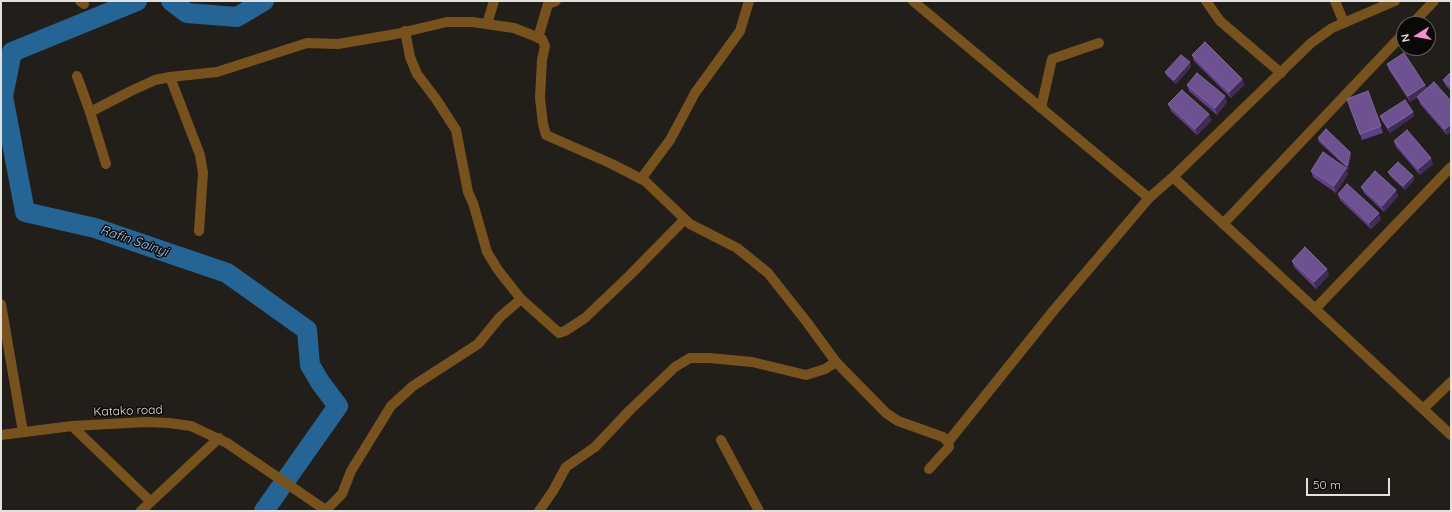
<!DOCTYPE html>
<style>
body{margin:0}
#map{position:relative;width:1452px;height:512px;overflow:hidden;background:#221f1b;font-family:Quicksand,sans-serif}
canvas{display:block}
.frame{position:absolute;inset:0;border:2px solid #e3e1de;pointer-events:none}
.north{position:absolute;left:1396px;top:16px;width:40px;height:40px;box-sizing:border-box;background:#0b0908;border:1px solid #615f5e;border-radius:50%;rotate:259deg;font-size:11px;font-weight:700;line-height:16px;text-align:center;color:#e3e1de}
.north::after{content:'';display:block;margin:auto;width:14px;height:18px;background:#f98fca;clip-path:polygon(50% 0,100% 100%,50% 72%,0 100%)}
.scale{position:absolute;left:1306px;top:478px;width:84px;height:18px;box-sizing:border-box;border:2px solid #e3e1de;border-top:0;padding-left:5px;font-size:12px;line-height:14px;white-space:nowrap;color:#e3e1de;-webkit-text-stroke:3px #0b0908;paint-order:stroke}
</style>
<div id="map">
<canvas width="1452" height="512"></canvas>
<div class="frame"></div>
<div class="north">N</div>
<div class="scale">50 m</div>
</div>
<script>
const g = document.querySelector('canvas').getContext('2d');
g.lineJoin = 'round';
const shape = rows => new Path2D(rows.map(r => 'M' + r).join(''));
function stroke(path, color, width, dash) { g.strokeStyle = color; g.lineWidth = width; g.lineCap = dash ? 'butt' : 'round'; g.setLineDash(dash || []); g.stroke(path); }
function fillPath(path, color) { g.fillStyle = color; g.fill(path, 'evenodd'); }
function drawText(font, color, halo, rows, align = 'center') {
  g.font = font + ' Quicksand,sans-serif'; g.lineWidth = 3; g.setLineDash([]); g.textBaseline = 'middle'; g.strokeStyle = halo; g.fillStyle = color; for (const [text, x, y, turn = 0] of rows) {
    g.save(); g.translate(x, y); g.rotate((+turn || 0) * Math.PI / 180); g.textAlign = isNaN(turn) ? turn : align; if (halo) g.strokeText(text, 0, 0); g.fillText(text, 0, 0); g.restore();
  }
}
stroke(shape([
 [137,1,12,52,3,96,25,212,95,228,227,273,307,330,310,365,320,382,338,406,264,511],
 [171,1,187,13,237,17,264,1]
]), '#246595', 20);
stroke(shape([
 [80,1,84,4],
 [913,1,1149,198],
 [1206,1,1220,21,1281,73],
 [1335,1,1344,23],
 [487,24,494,1],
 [1412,24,1434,1],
 [405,31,410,57,417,74,436,99,456,130,468,192,473,203,487,252,498,270,521,299,559,333,565,331,585,318,630,275,684,220],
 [538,38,548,4,556,1],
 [77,76,90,112],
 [170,77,200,155,203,173,199,231],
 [1041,108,1052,59,1099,43],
 [106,164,90,112,131,91,155,80,170,77,217,72,307,43,338,44,396,34,447,22,472,22,514,28,542,39,545,46,542,60,540,98,543,124,546,135,612,164,645,181,690,224,737,248,768,273,806,321,836,362,886,413,898,421,943,437,948,442,949,447,929,469],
 [1173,177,1451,435],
 [641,179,670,140,695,93,740,31,749,1],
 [1223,224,1404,33],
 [1,304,23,432],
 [1315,309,1451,167],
 [1423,409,1451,382],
 [72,426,151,502],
 [1,435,72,426,146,422,169,423,191,426,227,443,327,511],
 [721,440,759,511],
 [948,442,1054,310,1149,198,1173,177,1311,43,1332,28,1395,1],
 [326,510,342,494,351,471,391,406,413,386,478,344,500,317,521,299],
 [141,511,219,438],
 [539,511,553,491,566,467,595,447,630,410,675,367,690,358,709,358,752,362,806,375,825,369,836,362]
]), '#77521d', 10);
fillPath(shape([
 [1192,55,1242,79,1244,85,1231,98,1194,61],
 [1387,64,1425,85,1427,89,1451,101,1451,132,1447,135,1420,104,1418,97,1410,102,1389,70],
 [1191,67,1176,84,1167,76,1165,72],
 [1451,72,1451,91,1446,86,1443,80],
 [1187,85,1227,102,1217,115,1189,91],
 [1368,91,1383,133,1362,140,1347,99],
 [1168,104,1209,114,1211,121,1197,135,1171,111],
 [1413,112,1414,116,1390,133,1382,121,1380,116],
 [1318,138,1350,152,1351,156,1348,170,1346,168,1348,174,1336,193,1313,177,1311,171,1346,167,1319,142],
 [1394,141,1433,164,1420,175,1396,147],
 [1388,172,1413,176,1414,180,1405,190,1390,176],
 [1361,187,1396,190,1398,196,1384,212,1364,193],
 [1338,194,1381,219,1371,229,1340,200],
 [1292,261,1329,275,1316,289,1294,267]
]), '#5f3f87');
fillPath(shape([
 [1190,62,1191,67,1176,84,1174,80],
 [1242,79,1244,85,1231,98,1229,92],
 [1425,85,1427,91,1410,102,1408,96],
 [1225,96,1227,102,1217,115,1215,108],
 [1413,112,1414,116,1390,133,1388,128],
 [1209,114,1211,121,1197,135,1195,129],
 [1451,124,1451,132,1447,135,1445,129],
 [1350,152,1351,156,1348,170,1347,166],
 [1431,158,1433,164,1420,175,1418,169],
 [1346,168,1348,174,1336,193,1334,186],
 [1413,176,1414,180,1405,190,1403,186],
 [1396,190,1398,196,1384,212,1382,206],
 [1379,213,1381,219,1371,229,1369,223],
 [1327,269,1329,275,1316,289,1314,282]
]), '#412b58');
const building = shape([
 [1205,42,1242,79,1229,92,1192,55,1205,42],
 [1404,53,1425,85,1408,96,1387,64,1404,53],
 [1181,55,1190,62,1174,80,1165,72,1181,55],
 [1451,72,1451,87,1443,80,1451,72],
 [1197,73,1225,96,1215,108,1187,85,1197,73],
 [1434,82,1451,101,1451,124,1445,129,1417,97,1434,82],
 [1182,90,1209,114,1195,129,1168,104,1182,90],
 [1368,91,1381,126,1360,134,1347,99,1368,91],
 [1405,100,1413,112,1388,128,1380,116,1405,100],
 [1326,129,1350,152,1347,166,1318,138,1326,129],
 [1407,130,1431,158,1418,169,1394,141,1407,130],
 [1323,152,1346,168,1334,186,1311,171,1323,152],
 [1398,162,1413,176,1403,186,1388,172,1398,162],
 [1375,171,1396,190,1382,206,1361,187,1375,171],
 [1347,184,1379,213,1369,223,1338,194,1347,184],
 [1305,247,1327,269,1314,282,1292,261,1305,247]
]);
fillPath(building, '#6d5190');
stroke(building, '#80679c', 1);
drawText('12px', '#e3e1de', '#0b0908', [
 ["Katako road",128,411,-2]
]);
drawText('italic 13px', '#a6cdef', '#0b0908', [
 ["Rafin Sainyi",134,241,19]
]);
</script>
